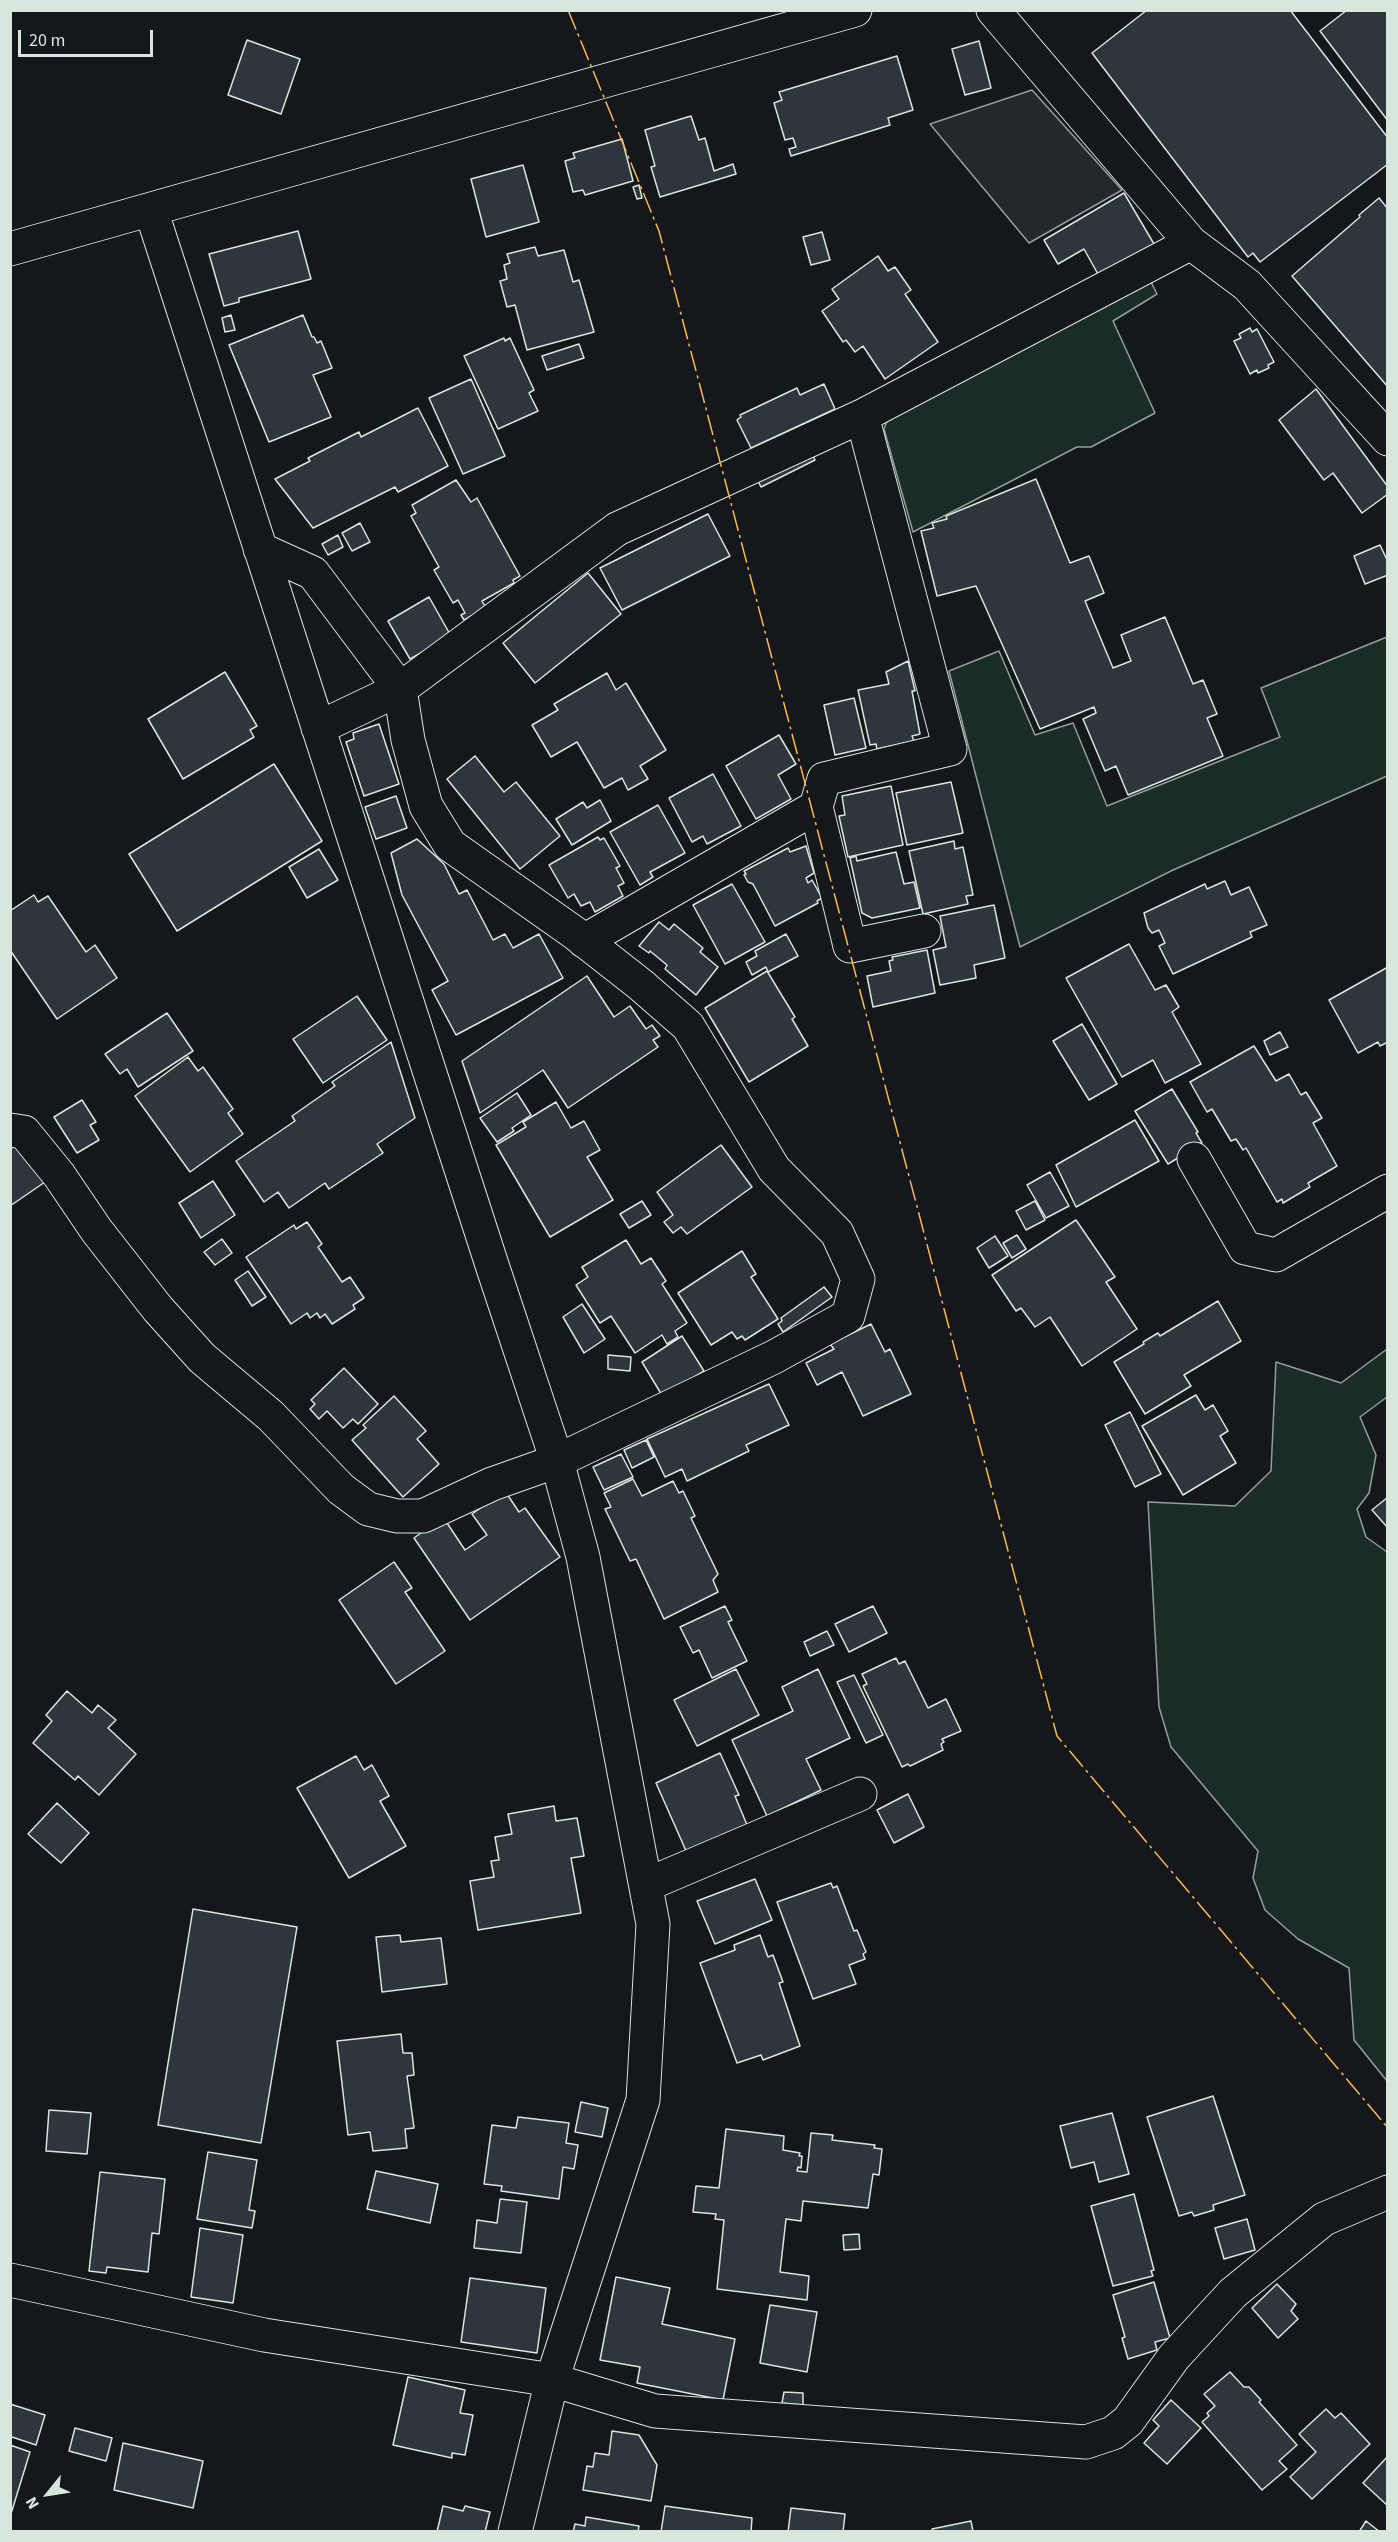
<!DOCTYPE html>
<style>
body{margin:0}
#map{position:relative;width:1398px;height:2542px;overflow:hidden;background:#14181c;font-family:"Source Sans 3",sans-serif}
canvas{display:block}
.frame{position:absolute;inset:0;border:12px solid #d8e6dc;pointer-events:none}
.north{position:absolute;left:18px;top:2464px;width:60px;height:60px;-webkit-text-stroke:4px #14181c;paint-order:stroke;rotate:240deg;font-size:16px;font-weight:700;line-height:24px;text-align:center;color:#d8e6dc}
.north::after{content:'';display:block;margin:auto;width:21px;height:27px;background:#d8e6dc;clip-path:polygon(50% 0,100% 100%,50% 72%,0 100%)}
.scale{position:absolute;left:18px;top:30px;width:135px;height:27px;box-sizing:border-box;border:3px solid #d8e6dc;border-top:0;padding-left:8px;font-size:18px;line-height:21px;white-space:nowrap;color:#d8e6dc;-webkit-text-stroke:4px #14181c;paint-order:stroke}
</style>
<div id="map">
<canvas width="1398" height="2542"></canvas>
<div class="frame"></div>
<div class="north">N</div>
<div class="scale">20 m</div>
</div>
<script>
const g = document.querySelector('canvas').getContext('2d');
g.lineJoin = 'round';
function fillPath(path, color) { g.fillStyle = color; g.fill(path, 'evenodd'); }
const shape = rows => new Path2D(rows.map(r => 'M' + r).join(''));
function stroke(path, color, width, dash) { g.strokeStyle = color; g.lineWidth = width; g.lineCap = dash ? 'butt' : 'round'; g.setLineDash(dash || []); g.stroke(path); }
const green = shape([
 [1151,282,1157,294,1113,321,1155,413,1091,447,1077,447,913,532,884,429,889,416,1151,282],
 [1387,637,1387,776,1173,870,1020,947,949,671,999,651,1035,735,1073,723,1107,806,1280,737,1261,688,1387,637],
 [1387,1349,1387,1397,1360,1417,1376,1455,1369,1493,1357,1509,1366,1537,1387,1552,1387,2081,1354,2040,1349,1968,1298,1939,1265,1910,1253,1878,1258,1851,1171,1747,1159,1707,1148,1502,1235,1506,1271,1471,1276,1362,1341,1383,1387,1349]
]);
fillPath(green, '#1a2d24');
stroke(green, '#939e99', 1.5);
const parking = shape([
 [1032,90,1122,190,1029,243,930,124,1032,90]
]);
fillPath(parking, '#24282b');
stroke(parking, '#939e99', 1.5);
const building = shape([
 [1147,10,1290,10,1388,138,1388,164,1260,262,1253,253,1248,257,1092,53,1147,10],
 [1347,10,1388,10,1388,121,1320,31,1347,10],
 [247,40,300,59,281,114,228,95,247,40],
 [979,41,991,88,965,95,952,49,979,41],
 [897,56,913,110,888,118,890,125,791,156,789,149,796,147,793,138,785,140,774,103,782,100,779,92,897,56],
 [691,116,699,140,705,138,714,171,733,164,736,174,660,197,651,167,655,166,645,130,691,116],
 [622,139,633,181,585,195,583,190,573,192,565,161,575,158,573,153,622,139],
 [523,165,539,222,486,237,471,179,523,165],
 [639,185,642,198,637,199,633,187,639,185],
 [1124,193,1154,244,1099,276,1084,249,1058,264,1044,240,1124,193],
 [1379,198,1388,209,1388,387,1292,276,1360,217,1359,215,1379,198],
 [298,231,311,279,239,298,239,302,224,306,209,254,298,231],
 [822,232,830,260,811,265,803,237,822,232],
 [535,247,538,256,564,250,573,282,579,280,594,332,527,350,515,305,507,307,500,281,507,279,504,265,510,263,507,254,535,247],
 [878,256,888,271,895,267,911,290,905,294,938,342,885,379,863,346,855,352,846,340,843,342,822,311,839,299,832,289,878,256],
 [231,315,235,330,225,332,222,318,231,315],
 [303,315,312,337,314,337,317,343,321,341,332,368,313,375,331,417,269,442,229,345,303,315],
 [1250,328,1252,332,1257,329,1274,362,1268,365,1269,368,1258,373,1257,370,1250,374,1234,341,1241,338,1239,334,1250,328],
 [504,338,505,341,510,338,534,390,529,393,538,411,498,429,464,356,504,338],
 [579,344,584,358,547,370,542,356,579,344],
 [471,379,505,456,463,474,429,398,471,379],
 [824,384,835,409,751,448,737,420,741,417,740,415,797,388,800,395,824,384],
 [1316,389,1388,487,1388,494,1362,513,1333,473,1324,480,1279,420,1316,389],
 [418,408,448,466,398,492,395,487,313,528,275,479,310,461,308,458,359,432,361,437,418,408],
 [810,450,815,460,761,487,756,477,810,450],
 [1036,479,1070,563,1089,556,1104,593,1085,601,1113,668,1131,661,1121,635,1165,617,1193,684,1203,680,1217,714,1207,718,1223,756,1128,795,1116,766,1105,771,1083,719,1096,713,1094,707,1040,729,976,586,937,596,921,531,934,528,932,523,947,519,946,516,1036,479],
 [456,480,471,502,477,498,520,576,513,580,514,583,482,601,486,608,464,620,461,615,465,613,458,600,453,603,434,570,439,567,411,516,416,513,412,505,456,480],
 [708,514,730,556,622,610,600,568,708,514],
 [360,523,370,542,352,551,342,533,360,523],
 [338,535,343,547,328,555,322,544,338,535],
 [1380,545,1388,562,1388,575,1365,584,1354,556,1380,545],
 [588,573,621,614,535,683,503,643,588,573],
 [429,597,451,636,410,659,388,621,429,597],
 [908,661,915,691,912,691,920,734,912,736,914,741,877,749,876,744,870,745,858,690,889,684,886,672,908,661],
 [225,672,257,726,250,730,254,737,183,779,148,719,225,672],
 [607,673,616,690,626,683,666,750,640,766,648,779,628,790,622,778,604,788,577,742,551,757,532,725,558,710,554,704,607,673],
 [854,698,866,748,835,755,824,705,854,698],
 [379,724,399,784,364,796,346,742,354,739,353,733,379,724],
 [779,735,796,764,778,775,791,799,756,819,726,766,779,735],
 [475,756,504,792,516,782,560,836,520,869,447,779,475,756],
 [274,764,322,841,177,931,129,854,274,764],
 [713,774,741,826,707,844,703,836,692,842,669,798,713,774],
 [951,782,963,833,907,845,896,793,951,782],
 [891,786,903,845,848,857,839,816,845,815,842,796,891,786],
 [396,796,407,828,376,839,365,807,396,796],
 [600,800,611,821,572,845,556,819,583,802,587,808,600,800],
 [658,805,685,853,650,872,653,877,640,885,610,832,658,805],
 [598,837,600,840,604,838,620,866,616,868,624,883,618,886,623,896,595,912,590,902,581,906,574,894,568,898,549,865,598,837],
 [417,839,444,864,459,894,467,890,493,940,505,934,513,948,539,934,563,978,456,1035,432,990,448,981,402,895,391,853,417,839],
 [954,841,955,849,963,847,973,895,966,896,968,904,923,914,909,851,954,841],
 [806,846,814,873,806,878,808,883,812,880,822,898,817,901,818,903,775,926,753,884,748,882,744,875,746,874,744,871,788,848,790,852,806,846],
 [319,849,338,880,307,898,289,867,319,849],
 [896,852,904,884,914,882,920,908,872,918,862,913,850,858,856,856,857,861,896,852],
 [1225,881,1231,895,1249,887,1267,925,1250,932,1252,937,1173,974,1159,946,1165,943,1159,930,1152,933,1148,928,1144,913,1205,884,1207,889,1225,881],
 [732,884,765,942,725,964,693,905,732,884],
 [34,895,38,902,48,896,86,952,95,945,117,978,57,1019,10,950,10,911,34,895],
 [994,905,1005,958,974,965,976,978,940,985,933,950,946,947,940,916,994,905],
 [659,922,669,930,674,924,703,948,700,952,718,967,696,995,665,969,667,965,650,951,649,953,639,946,659,922],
 [786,934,798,956,768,972,766,967,752,975,746,962,757,956,755,951,786,934],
 [1129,944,1155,990,1166,985,1179,1007,1172,1012,1201,1064,1165,1083,1153,1060,1122,1077,1066,978,1129,944],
 [927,950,935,993,873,1007,867,976,891,971,889,961,893,960,892,957,927,950],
 [1388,967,1388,1042,1380,1046,1378,1042,1358,1053,1329,1000,1388,967],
 [767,971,795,1017,792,1019,808,1046,749,1082,705,1008,767,971],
 [587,976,614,1017,630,1006,646,1029,652,1025,660,1036,653,1040,658,1047,568,1108,543,1070,480,1113,462,1061,587,976],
 [357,996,387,1040,323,1083,293,1039,357,996],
 [167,1013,193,1051,138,1087,127,1069,120,1074,105,1054,167,1013],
 [1082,1024,1117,1084,1089,1100,1053,1041,1082,1024],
 [1280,1032,1288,1047,1270,1055,1264,1041,1280,1032],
 [391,1042,415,1118,377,1144,383,1153,329,1189,325,1183,289,1208,278,1192,264,1202,236,1161,295,1121,292,1116,335,1086,332,1082,391,1042],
 [1254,1046,1276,1081,1289,1074,1301,1095,1306,1092,1322,1118,1313,1123,1337,1166,1308,1183,1310,1187,1283,1203,1282,1199,1277,1202,1246,1148,1243,1150,1236,1139,1231,1141,1212,1109,1207,1112,1190,1082,1254,1046],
 [188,1057,198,1071,203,1067,233,1109,228,1113,243,1134,190,1172,135,1096,188,1057],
 [1172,1089,1198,1132,1196,1133,1202,1143,1168,1164,1135,1111,1172,1089],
 [517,1093,531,1115,512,1128,514,1131,497,1142,480,1118,517,1093],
 [82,1100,96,1122,90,1125,99,1140,77,1153,54,1117,82,1100],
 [556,1102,571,1128,584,1121,600,1150,587,1157,613,1200,550,1237,496,1145,526,1127,523,1122,556,1102],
 [1135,1120,1159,1161,1076,1207,1056,1165,1135,1120],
 [18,1144,45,1182,10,1206,10,1149,18,1144],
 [721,1145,752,1187,687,1234,681,1227,673,1233,664,1222,673,1215,657,1192,721,1145],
 [1050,1172,1069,1206,1046,1218,1027,1185,1050,1172],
 [213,1181,235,1215,201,1238,179,1203,213,1181],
 [642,1201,651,1215,629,1228,620,1214,642,1201],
 [1035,1201,1045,1220,1026,1230,1016,1211,1035,1201],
 [1076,1220,1115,1277,1106,1282,1137,1329,1082,1366,1050,1317,1035,1327,1021,1308,1016,1311,992,1275,1076,1220],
 [307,1222,322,1244,318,1247,342,1282,350,1277,364,1298,353,1305,355,1309,332,1324,325,1314,320,1318,317,1313,310,1318,307,1313,291,1324,246,1257,294,1225,296,1229,307,1222],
 [1017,1235,1026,1249,1012,1258,1003,1243,1017,1235],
 [995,1236,1008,1256,989,1268,977,1248,995,1236],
 [222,1239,232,1253,215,1265,204,1252,222,1239],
 [626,1240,641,1264,651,1258,666,1281,662,1284,687,1323,675,1331,678,1337,667,1344,662,1335,635,1353,611,1316,600,1323,576,1285,588,1277,582,1267,626,1240],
 [742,1251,756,1274,751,1277,778,1319,745,1340,742,1336,737,1339,732,1332,711,1345,678,1293,742,1251],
 [248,1271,266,1297,252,1306,235,1280,248,1271],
 [824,1287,832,1297,783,1332,778,1324,782,1321,781,1318,824,1287],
 [1218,1301,1241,1341,1184,1375,1191,1386,1145,1414,1114,1362,1144,1344,1143,1342,1158,1333,1160,1336,1218,1301],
 [582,1304,605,1339,584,1353,563,1317,582,1304],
 [871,1324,885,1352,890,1349,911,1394,863,1416,842,1372,817,1385,806,1363,834,1349,830,1344,871,1324],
 [682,1336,704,1371,663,1397,642,1362,682,1336],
 [608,1355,631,1357,630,1371,608,1369,608,1355],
 [344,1368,378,1404,358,1424,353,1419,343,1428,327,1411,319,1419,310,1409,315,1404,311,1400,344,1368],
 [769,1384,789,1425,746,1445,749,1451,687,1481,682,1469,665,1477,647,1439,769,1384],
 [1196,1395,1205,1410,1213,1405,1228,1431,1220,1436,1236,1463,1183,1495,1142,1426,1196,1395],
 [394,1396,426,1431,417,1439,439,1464,403,1497,352,1440,366,1428,363,1425,394,1396],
 [1130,1412,1161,1474,1135,1487,1105,1425,1130,1412],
 [646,1440,654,1457,632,1468,624,1450,646,1440],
 [621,1454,633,1477,604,1490,593,1467,621,1454],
 [633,1479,642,1496,673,1481,679,1493,683,1491,695,1516,691,1518,718,1574,713,1580,718,1592,664,1619,636,1559,630,1561,605,1509,611,1507,604,1493,633,1479],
 [505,1491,519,1512,525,1508,560,1557,470,1620,414,1538,443,1517,465,1550,487,1535,472,1514,505,1491],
 [1388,1497,1388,1528,1372,1510,1388,1497],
 [394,1562,412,1588,405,1592,445,1651,396,1684,339,1600,394,1562],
 [725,1606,732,1620,728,1622,747,1661,712,1678,699,1650,693,1653,680,1627,725,1606],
 [873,1606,887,1633,849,1652,835,1624,873,1606],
 [827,1631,834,1645,810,1656,804,1642,827,1631],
 [896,1658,899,1664,905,1661,928,1708,946,1699,961,1731,942,1739,944,1742,941,1744,943,1750,910,1766,908,1764,902,1767,863,1686,867,1684,862,1674,896,1658],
 [736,1669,759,1715,697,1746,674,1700,736,1669],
 [818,1669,850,1738,806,1759,821,1790,767,1816,732,1740,793,1711,782,1687,818,1669],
 [854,1675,883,1735,866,1743,837,1682,854,1675],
 [67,1691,92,1713,98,1705,116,1720,108,1728,136,1754,99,1795,78,1776,75,1780,33,1743,52,1721,46,1715,67,1691],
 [720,1753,739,1795,735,1796,747,1825,687,1853,656,1783,720,1753],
 [356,1756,364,1770,372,1765,389,1796,380,1801,406,1846,349,1878,297,1788,356,1756],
 [908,1794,924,1827,894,1843,877,1810,908,1794],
 [57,1803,89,1833,61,1863,28,1834,57,1803],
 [554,1806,556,1821,577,1818,584,1856,571,1858,581,1913,478,1930,470,1881,494,1877,491,1861,499,1860,495,1837,512,1834,508,1814,554,1806],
 [755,1879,772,1920,715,1944,697,1901,755,1879],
 [831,1883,833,1888,837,1886,854,1931,857,1930,866,1952,863,1954,865,1959,849,1965,856,1984,813,1999,777,1902,831,1883],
 [193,1909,297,1927,261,2143,158,2125,193,1909],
 [400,1935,401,1942,441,1938,447,1984,382,1992,376,1937,400,1935],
 [760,1935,768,1957,773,1955,783,1982,779,1983,800,2046,763,2060,761,2055,737,2063,700,1963,735,1950,734,1945,760,1935],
 [401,2034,403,2053,412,2053,414,2075,407,2076,414,2128,405,2129,407,2148,373,2151,370,2132,348,2135,337,2041,401,2034],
 [1213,2096,1245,2195,1213,2205,1214,2210,1194,2216,1192,2212,1179,2216,1147,2117,1213,2096],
 [581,2102,608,2108,602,2137,575,2132,581,2102],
 [49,2110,91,2113,87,2154,46,2151,49,2110],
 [1112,2113,1129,2174,1099,2182,1094,2162,1071,2168,1060,2126,1112,2113],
 [518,2117,569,2123,566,2143,578,2145,574,2169,563,2167,559,2199,501,2191,502,2186,484,2184,492,2125,516,2128,518,2117],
 [726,2129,784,2136,783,2150,800,2153,799,2156,802,2156,801,2168,798,2167,797,2171,807,2172,811,2133,833,2135,832,2140,875,2145,874,2148,882,2149,879,2175,873,2174,868,2208,803,2201,801,2221,786,2219,780,2272,809,2276,807,2300,717,2289,724,2220,715,2219,716,2214,693,2212,696,2186,719,2188,726,2129],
 [208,2152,257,2160,249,2210,255,2211,252,2228,197,2219,208,2152],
 [376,2171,438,2184,430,2223,367,2209,376,2171],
 [100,2172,165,2179,159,2234,152,2233,148,2272,107,2267,106,2273,89,2271,100,2172],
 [1134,2194,1154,2270,1151,2271,1153,2276,1113,2286,1091,2206,1134,2194],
 [500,2199,527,2202,521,2253,474,2248,477,2220,497,2223,500,2199],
 [1247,2219,1255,2250,1224,2259,1215,2228,1247,2219],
 [200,2228,243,2235,233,2303,191,2297,200,2228],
 [859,2234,860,2249,844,2250,843,2235,859,2234],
 [616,2277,670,2288,662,2324,735,2339,723,2400,637,2383,640,2367,600,2360,616,2277],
 [470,2278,546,2288,537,2353,461,2342,470,2278],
 [1154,2282,1170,2338,1155,2342,1157,2350,1128,2359,1122,2338,1125,2337,1113,2295,1154,2282],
 [1277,2284,1296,2304,1291,2311,1298,2319,1278,2338,1252,2308,1277,2284],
 [770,2305,817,2312,807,2372,760,2363,770,2305],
 [1230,2372,1244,2387,1249,2387,1261,2400,1259,2402,1297,2445,1279,2461,1287,2469,1262,2490,1202,2422,1209,2416,1207,2413,1215,2406,1204,2394,1230,2372],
 [408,2377,465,2390,460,2413,473,2415,465,2455,452,2453,452,2458,393,2445,408,2377],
 [784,2392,803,2393,803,2405,782,2403,784,2392],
 [1171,2400,1201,2428,1167,2464,1144,2443,1159,2426,1153,2420,1171,2400],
 [10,2404,45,2415,36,2445,12,2437,10,2441,10,2404],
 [1326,2409,1335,2418,1341,2413,1370,2444,1312,2499,1290,2477,1316,2452,1299,2434,1326,2409],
 [75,2428,112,2438,106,2461,69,2451,75,2428],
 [612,2431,639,2435,657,2465,651,2501,583,2490,587,2466,593,2467,595,2453,609,2455,612,2431],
 [123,2443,203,2461,193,2508,114,2490,123,2443],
 [10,2445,30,2452,10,2517,10,2445],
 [1388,2456,1388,2506,1363,2483,1388,2456],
 [443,2506,463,2511,465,2506,490,2512,485,2532,437,2532,443,2506],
 [665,2506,752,2518,751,2532,661,2532,665,2506],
 [791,2508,845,2514,843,2532,788,2532,791,2508],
 [586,2517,639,2526,638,2532,573,2532,575,2524,585,2526,586,2517],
 [971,2521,973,2532,933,2532,932,2529,971,2521],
 [1366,2521,1380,2532,1359,2532,1366,2521]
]);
fillPath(building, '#2c363c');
stroke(building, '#d8e6dc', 1.5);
const minor = shape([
 [993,10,1191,243,1247,285,1388,439],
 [151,210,493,1268,557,1461,583,1557,653,1924,643,2100,552,2380,515,2532],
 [318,728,400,689,617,529,862,416],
 [816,807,850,946,924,931],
 [584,941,816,807,824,779,950,749,862,416,1191,243],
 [10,1130,24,1132,59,1175,97,1231,158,1309,202,1358,271,1416,341,1489,368,1509,397,1516,423,1516,492,1484,557,1461,774,1357,848,1316,858,1279,837,1233,774,1169,688,1026,641,985,576,934,450,845,426,806,408,740,400,689,313,573,260,549],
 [1194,1159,1245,1248,1276,1255,1388,1191],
 [646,1885,860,1794],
 [10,2280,264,2335,552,2380,655,2411,1086,2442,1113,2433,1128,2421,1174,2357,1233,2293,1324,2219,1388,2192]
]);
const tertiary = shape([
 [10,249,855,10]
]);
stroke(minor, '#d8e6dc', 35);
stroke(tertiary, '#d8e6dc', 35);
stroke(minor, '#14181c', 33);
stroke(tertiary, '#14181c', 33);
stroke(shape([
 [568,10,659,231,1057,1736,1388,2128]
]), '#ffb74d', 1.5, [21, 4.5, 3, 4.5]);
</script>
